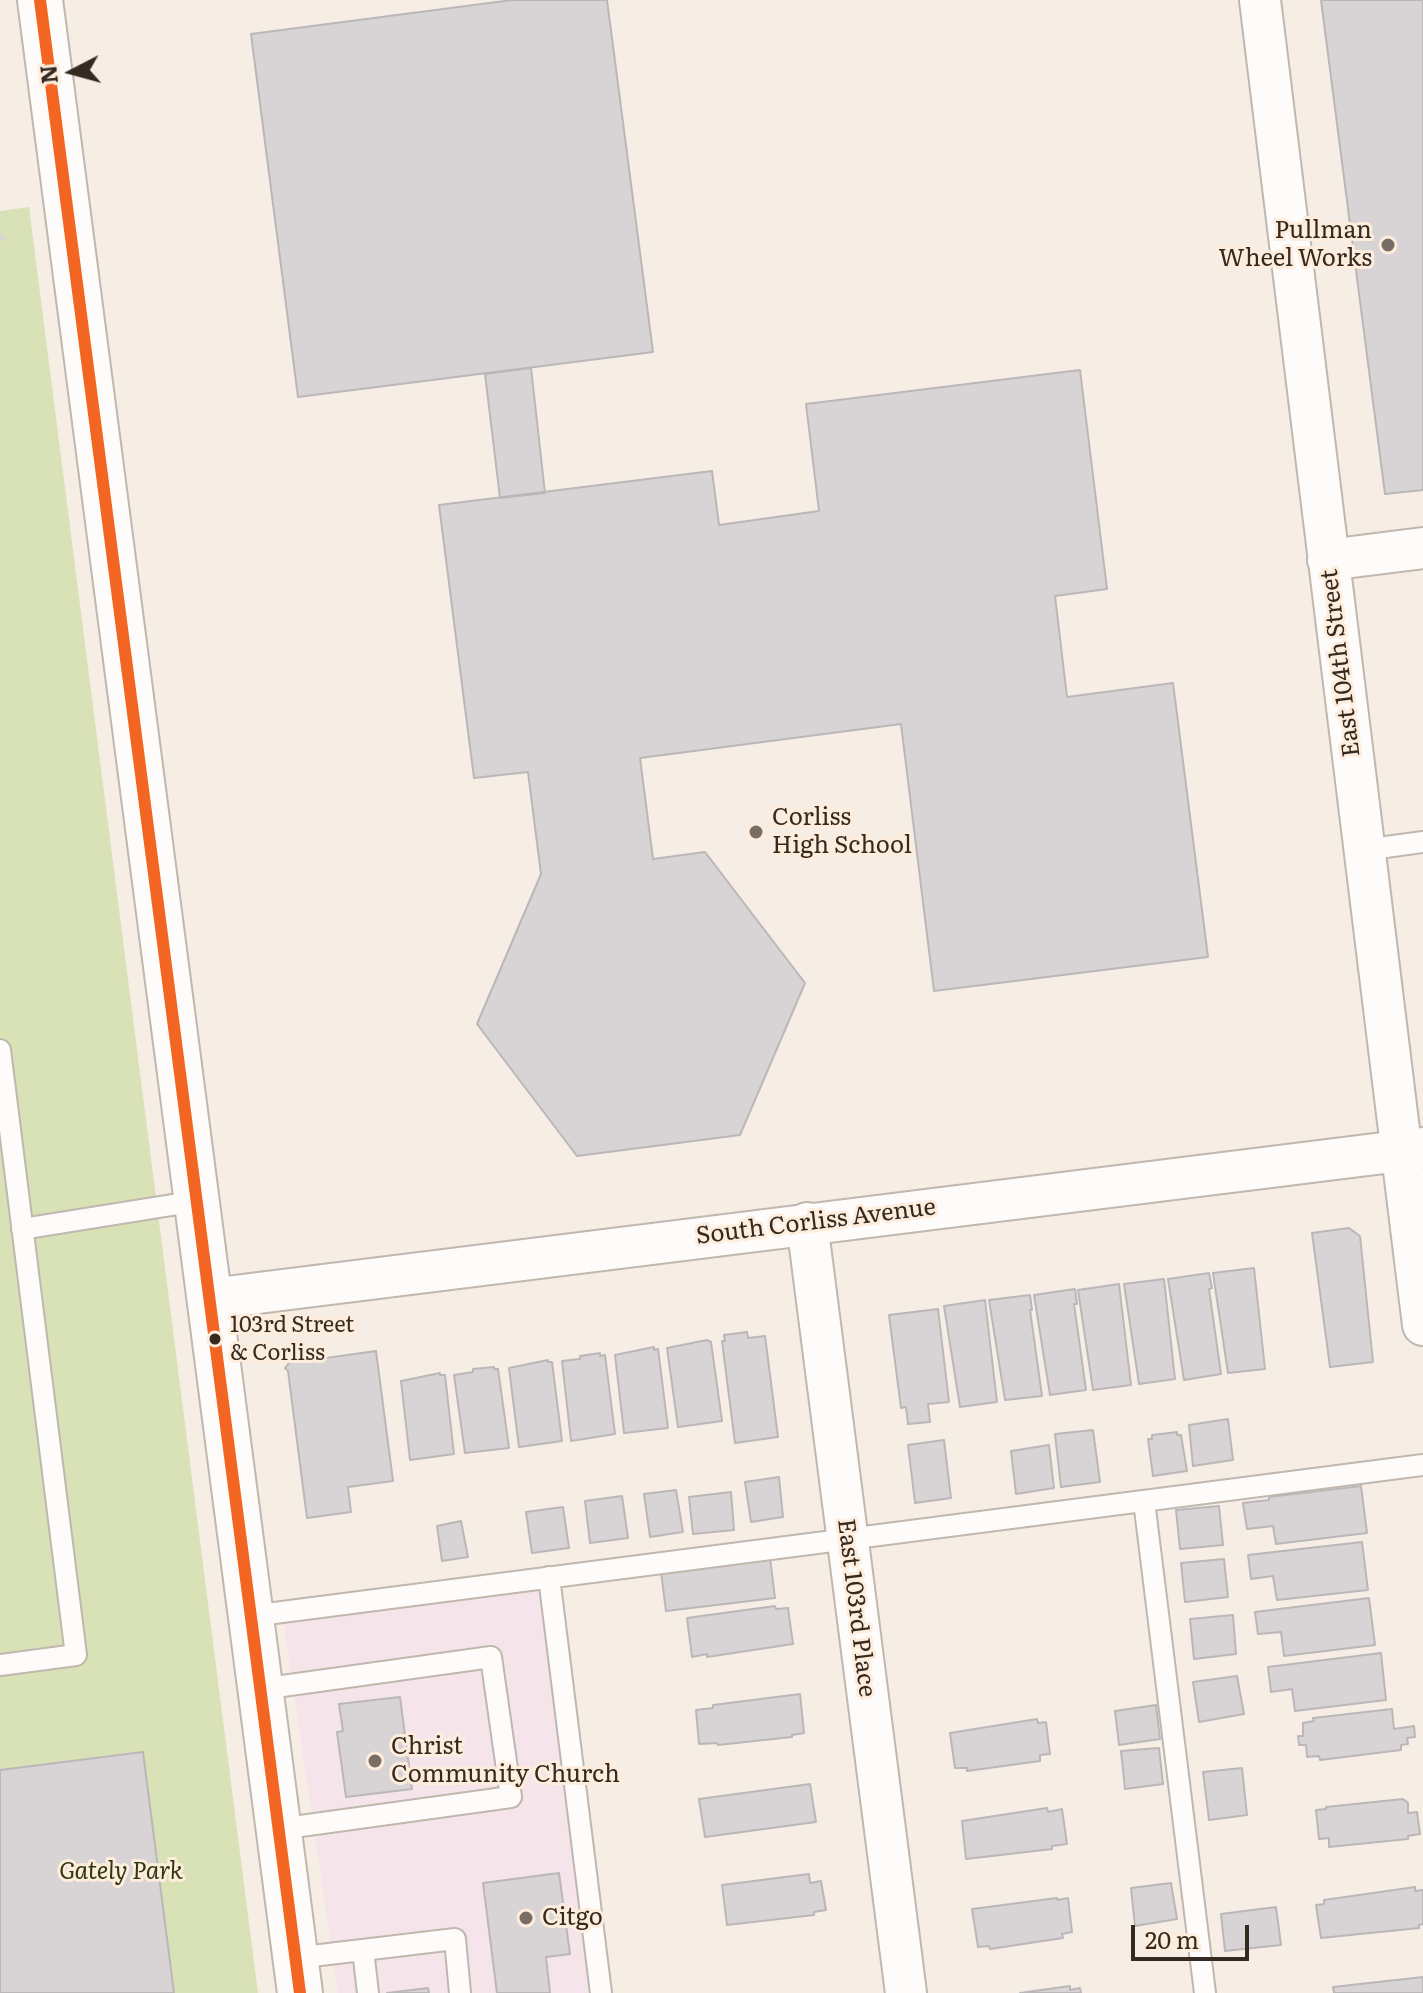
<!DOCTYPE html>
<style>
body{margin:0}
#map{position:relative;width:1423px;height:1993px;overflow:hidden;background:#f6ede5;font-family:Literata,serif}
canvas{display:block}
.north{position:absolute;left:32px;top:32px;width:80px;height:80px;-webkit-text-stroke:6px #feeddd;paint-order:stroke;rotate:264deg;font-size:22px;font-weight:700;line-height:32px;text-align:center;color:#352a20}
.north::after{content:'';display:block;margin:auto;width:28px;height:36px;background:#352a20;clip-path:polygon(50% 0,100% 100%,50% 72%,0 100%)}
.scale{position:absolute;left:1131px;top:1925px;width:118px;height:36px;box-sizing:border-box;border:4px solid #352a20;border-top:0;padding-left:10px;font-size:24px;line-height:28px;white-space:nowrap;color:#352a20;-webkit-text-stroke:6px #feeddd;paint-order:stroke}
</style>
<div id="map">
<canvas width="1423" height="1993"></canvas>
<div class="north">N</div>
<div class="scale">20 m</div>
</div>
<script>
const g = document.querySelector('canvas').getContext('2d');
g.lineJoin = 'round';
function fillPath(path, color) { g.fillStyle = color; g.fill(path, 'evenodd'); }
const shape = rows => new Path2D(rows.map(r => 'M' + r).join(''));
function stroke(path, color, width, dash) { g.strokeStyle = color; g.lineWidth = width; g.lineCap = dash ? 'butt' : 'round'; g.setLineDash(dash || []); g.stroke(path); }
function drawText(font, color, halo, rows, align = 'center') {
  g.font = font + ' Literata,serif'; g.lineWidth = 6; g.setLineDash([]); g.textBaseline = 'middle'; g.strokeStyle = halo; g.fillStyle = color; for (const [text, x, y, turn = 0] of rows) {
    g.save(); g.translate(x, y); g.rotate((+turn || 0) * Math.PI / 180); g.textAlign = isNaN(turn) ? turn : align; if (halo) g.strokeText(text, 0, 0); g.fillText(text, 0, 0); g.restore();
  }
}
fillPath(shape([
 [553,1572,606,1993,338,1993,281,1606]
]), '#f5e5ea');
fillPath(shape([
 [29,207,258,1993,0,1993,0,211]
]), '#d9e2b6');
const building = shape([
 [512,0,607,0,653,352,298,397,251,34,512,0],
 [1321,0,1423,0,1423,490,1385,494,1321,0],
 [531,368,545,493,500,498,485,374,531,368],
 [1080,370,1107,589,1055,596,1067,697,1173,683,1208,957,934,991,901,724,640,758,653,859,705,852,805,983,740,1135,577,1156,477,1024,541,874,528,772,474,778,439,505,712,471,719,525,819,511,806,404,1080,370],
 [1349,1228,1360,1236,1373,1362,1330,1367,1312,1233,1349,1228],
 [1254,1268,1265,1369,1228,1373,1213,1273,1254,1268],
 [1209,1273,1212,1288,1209,1289,1221,1374,1184,1380,1168,1279,1209,1273],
 [1164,1279,1175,1379,1139,1384,1124,1284,1164,1279],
 [1119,1284,1131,1385,1093,1390,1078,1290,1119,1284],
 [1075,1289,1077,1304,1074,1304,1086,1390,1050,1395,1034,1295,1075,1289],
 [1030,1295,1032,1310,1030,1310,1042,1396,1005,1400,989,1300,1030,1295],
 [985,1300,997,1402,960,1407,944,1306,985,1300],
 [938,1309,949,1402,928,1404,930,1422,908,1424,906,1407,901,1408,889,1315,938,1309],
 [747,1332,748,1338,765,1336,778,1437,735,1443,722,1341,725,1341,724,1335,747,1332],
 [707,1340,711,1342,722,1421,678,1427,667,1348,707,1340],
 [654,1347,654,1350,658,1349,668,1428,624,1433,615,1355,654,1347],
 [376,1351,393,1481,348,1487,351,1512,307,1518,288,1371,285,1368,292,1359,297,1362,376,1351],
 [600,1353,600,1356,605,1355,615,1434,571,1441,562,1361,580,1359,580,1356,600,1353],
 [548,1360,548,1362,552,1362,562,1441,519,1447,509,1368,548,1360],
 [494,1367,494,1369,498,1369,509,1448,465,1453,454,1375,473,1372,473,1369,494,1367],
 [440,1373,440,1375,445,1375,454,1454,410,1460,401,1381,440,1373],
 [1228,1419,1233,1460,1193,1466,1189,1425,1228,1419],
 [1093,1430,1100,1482,1061,1487,1055,1434,1093,1430],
 [1177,1432,1177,1435,1181,1435,1187,1471,1153,1476,1148,1439,1152,1439,1152,1435,1177,1432],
 [944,1440,951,1498,915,1503,908,1445,944,1440],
 [1049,1445,1054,1488,1016,1494,1011,1451,1049,1445],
 [779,1477,783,1517,751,1522,745,1482,779,1477],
 [1361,1486,1367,1533,1276,1544,1273,1526,1247,1529,1243,1503,1269,1500,1269,1497,1361,1486],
 [676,1490,683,1532,650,1537,644,1494,676,1490],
 [731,1492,734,1530,693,1534,689,1497,731,1492],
 [622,1496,628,1538,590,1543,585,1501,622,1496],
 [1219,1506,1223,1545,1180,1549,1176,1510,1219,1506],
 [563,1507,569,1548,532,1553,526,1512,563,1507],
 [461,1521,468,1557,442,1561,437,1526,461,1521],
 [1362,1542,1368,1590,1277,1600,1273,1576,1251,1579,1248,1555,1362,1542],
 [770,1558,775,1598,666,1611,661,1572,770,1558],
 [1224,1559,1228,1597,1185,1602,1181,1563,1224,1559],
 [1369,1598,1375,1645,1284,1656,1281,1632,1258,1634,1255,1612,1369,1598],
 [775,1606,776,1609,788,1608,793,1644,707,1657,707,1654,692,1657,687,1618,775,1606],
 [1233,1615,1236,1654,1194,1659,1190,1619,1233,1615],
 [1381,1653,1386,1700,1295,1711,1292,1689,1271,1692,1268,1667,1381,1653],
 [1237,1676,1244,1714,1199,1722,1193,1682,1237,1676],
 [800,1694,804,1733,792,1735,792,1737,718,1745,717,1743,699,1744,696,1710,713,1708,713,1705,800,1694],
 [400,1697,412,1789,346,1797,337,1732,343,1731,339,1704,400,1697],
 [1156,1705,1160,1739,1119,1745,1115,1711,1156,1705],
 [1392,1709,1394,1729,1414,1726,1415,1737,1407,1738,1408,1744,1401,1745,1401,1750,1320,1760,1319,1756,1307,1757,1306,1745,1299,1745,1298,1736,1303,1736,1303,1723,1314,1721,1313,1718,1392,1709],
 [1037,1719,1038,1723,1046,1722,1050,1754,1040,1755,1040,1761,967,1771,967,1768,955,1768,950,1733,1037,1719],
 [1159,1748,1163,1784,1125,1789,1121,1751,1159,1748],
 [143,1752,174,1993,0,1993,0,1770,143,1752],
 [1242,1768,1247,1815,1209,1820,1203,1772,1242,1768],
 [810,1784,816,1822,705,1837,699,1799,810,1784],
 [1403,1799,1408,1803,1408,1813,1417,1812,1420,1834,1408,1836,1408,1839,1329,1847,1329,1838,1319,1839,1316,1810,1326,1809,1326,1807,1403,1799],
 [1047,1808,1048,1812,1062,1809,1067,1844,1052,1846,1052,1849,966,1859,962,1821,1047,1808],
 [559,1873,570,1954,546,1957,550,1993,497,1993,483,1883,559,1873],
 [809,1874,810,1883,821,1881,826,1910,814,1912,814,1915,727,1925,722,1885,809,1874],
 [1171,1883,1177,1919,1135,1926,1131,1888,1171,1883],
 [1415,1887,1415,1891,1423,1890,1423,1924,1419,1925,1419,1928,1321,1938,1316,1905,1324,1904,1324,1900,1415,1887],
 [1057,1898,1058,1900,1068,1898,1072,1932,1062,1934,1063,1938,990,1949,989,1946,978,1947,972,1909,1057,1898],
 [1276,1907,1281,1945,1225,1951,1221,1914,1276,1907],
 [1423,1977,1423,1993,1334,1993,1333,1987,1423,1977],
 [1070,1986,1070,1990,1080,1988,1081,1993,1020,1993,1070,1986],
 [428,1988,429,1993,387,1993,428,1988]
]);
fillPath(building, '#d8d4d6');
stroke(building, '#bbb7b9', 2);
const service = shape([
 [1364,850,1423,842],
 [0,1050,76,1655,0,1665],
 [22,1229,197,1201],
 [1144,1501,1205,1993],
 [549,1577,601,1993],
 [251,1616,1423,1465],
 [261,1689,491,1657,511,1797,279,1829],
 [363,1950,368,1993],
 [295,1958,455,1939,460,1993]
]);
const minor = shape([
 [1260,0,1423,1325],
 [1328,560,1423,548],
 [807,1223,906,1993],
 [210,1299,1423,1148]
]);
const secondary = shape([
 [40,0,300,1993]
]);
stroke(service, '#c0b7ae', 24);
stroke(minor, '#c0b7ae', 44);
stroke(secondary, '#c0b7ae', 48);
stroke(shape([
 [0,238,5,237]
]), '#d8d5d3', 5, [6, 6]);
stroke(service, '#fefcfb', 20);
stroke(minor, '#fefcfb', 40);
stroke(secondary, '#fefcfb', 44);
stroke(shape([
 [40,0,300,1993]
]), '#f26522', 12);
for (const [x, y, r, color] of [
 [1388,245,8,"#796e65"],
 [756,832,8,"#796e65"],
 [215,1339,7,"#352a20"],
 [375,1761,8,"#796e65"],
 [526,1918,8,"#796e65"]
]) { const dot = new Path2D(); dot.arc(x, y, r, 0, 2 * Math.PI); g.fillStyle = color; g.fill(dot); stroke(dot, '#feeddd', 3); }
drawText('22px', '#352a20', '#feeddd', [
 ["103rd Street",230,1326],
 ["& Corliss",230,1354]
], 'left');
drawText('24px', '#352a20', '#feeddd', [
 ["Pullman",1372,231,"right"],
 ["Wheel Works",1372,259,"right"],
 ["Corliss",772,818],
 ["High School",772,846],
 ["Christ",391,1747],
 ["Community Church",391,1775],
 ["Citgo",542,1918]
], 'left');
drawText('24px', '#352a20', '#feeddd', [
 ["East 104th Street",1341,663,-97],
 ["South Corliss Avenue",816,1222,-7],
 ["East 103rd Place",856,1608,83]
]);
drawText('italic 24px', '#2e3911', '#feeddd', [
 ["Gately Park",121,1872]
]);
</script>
